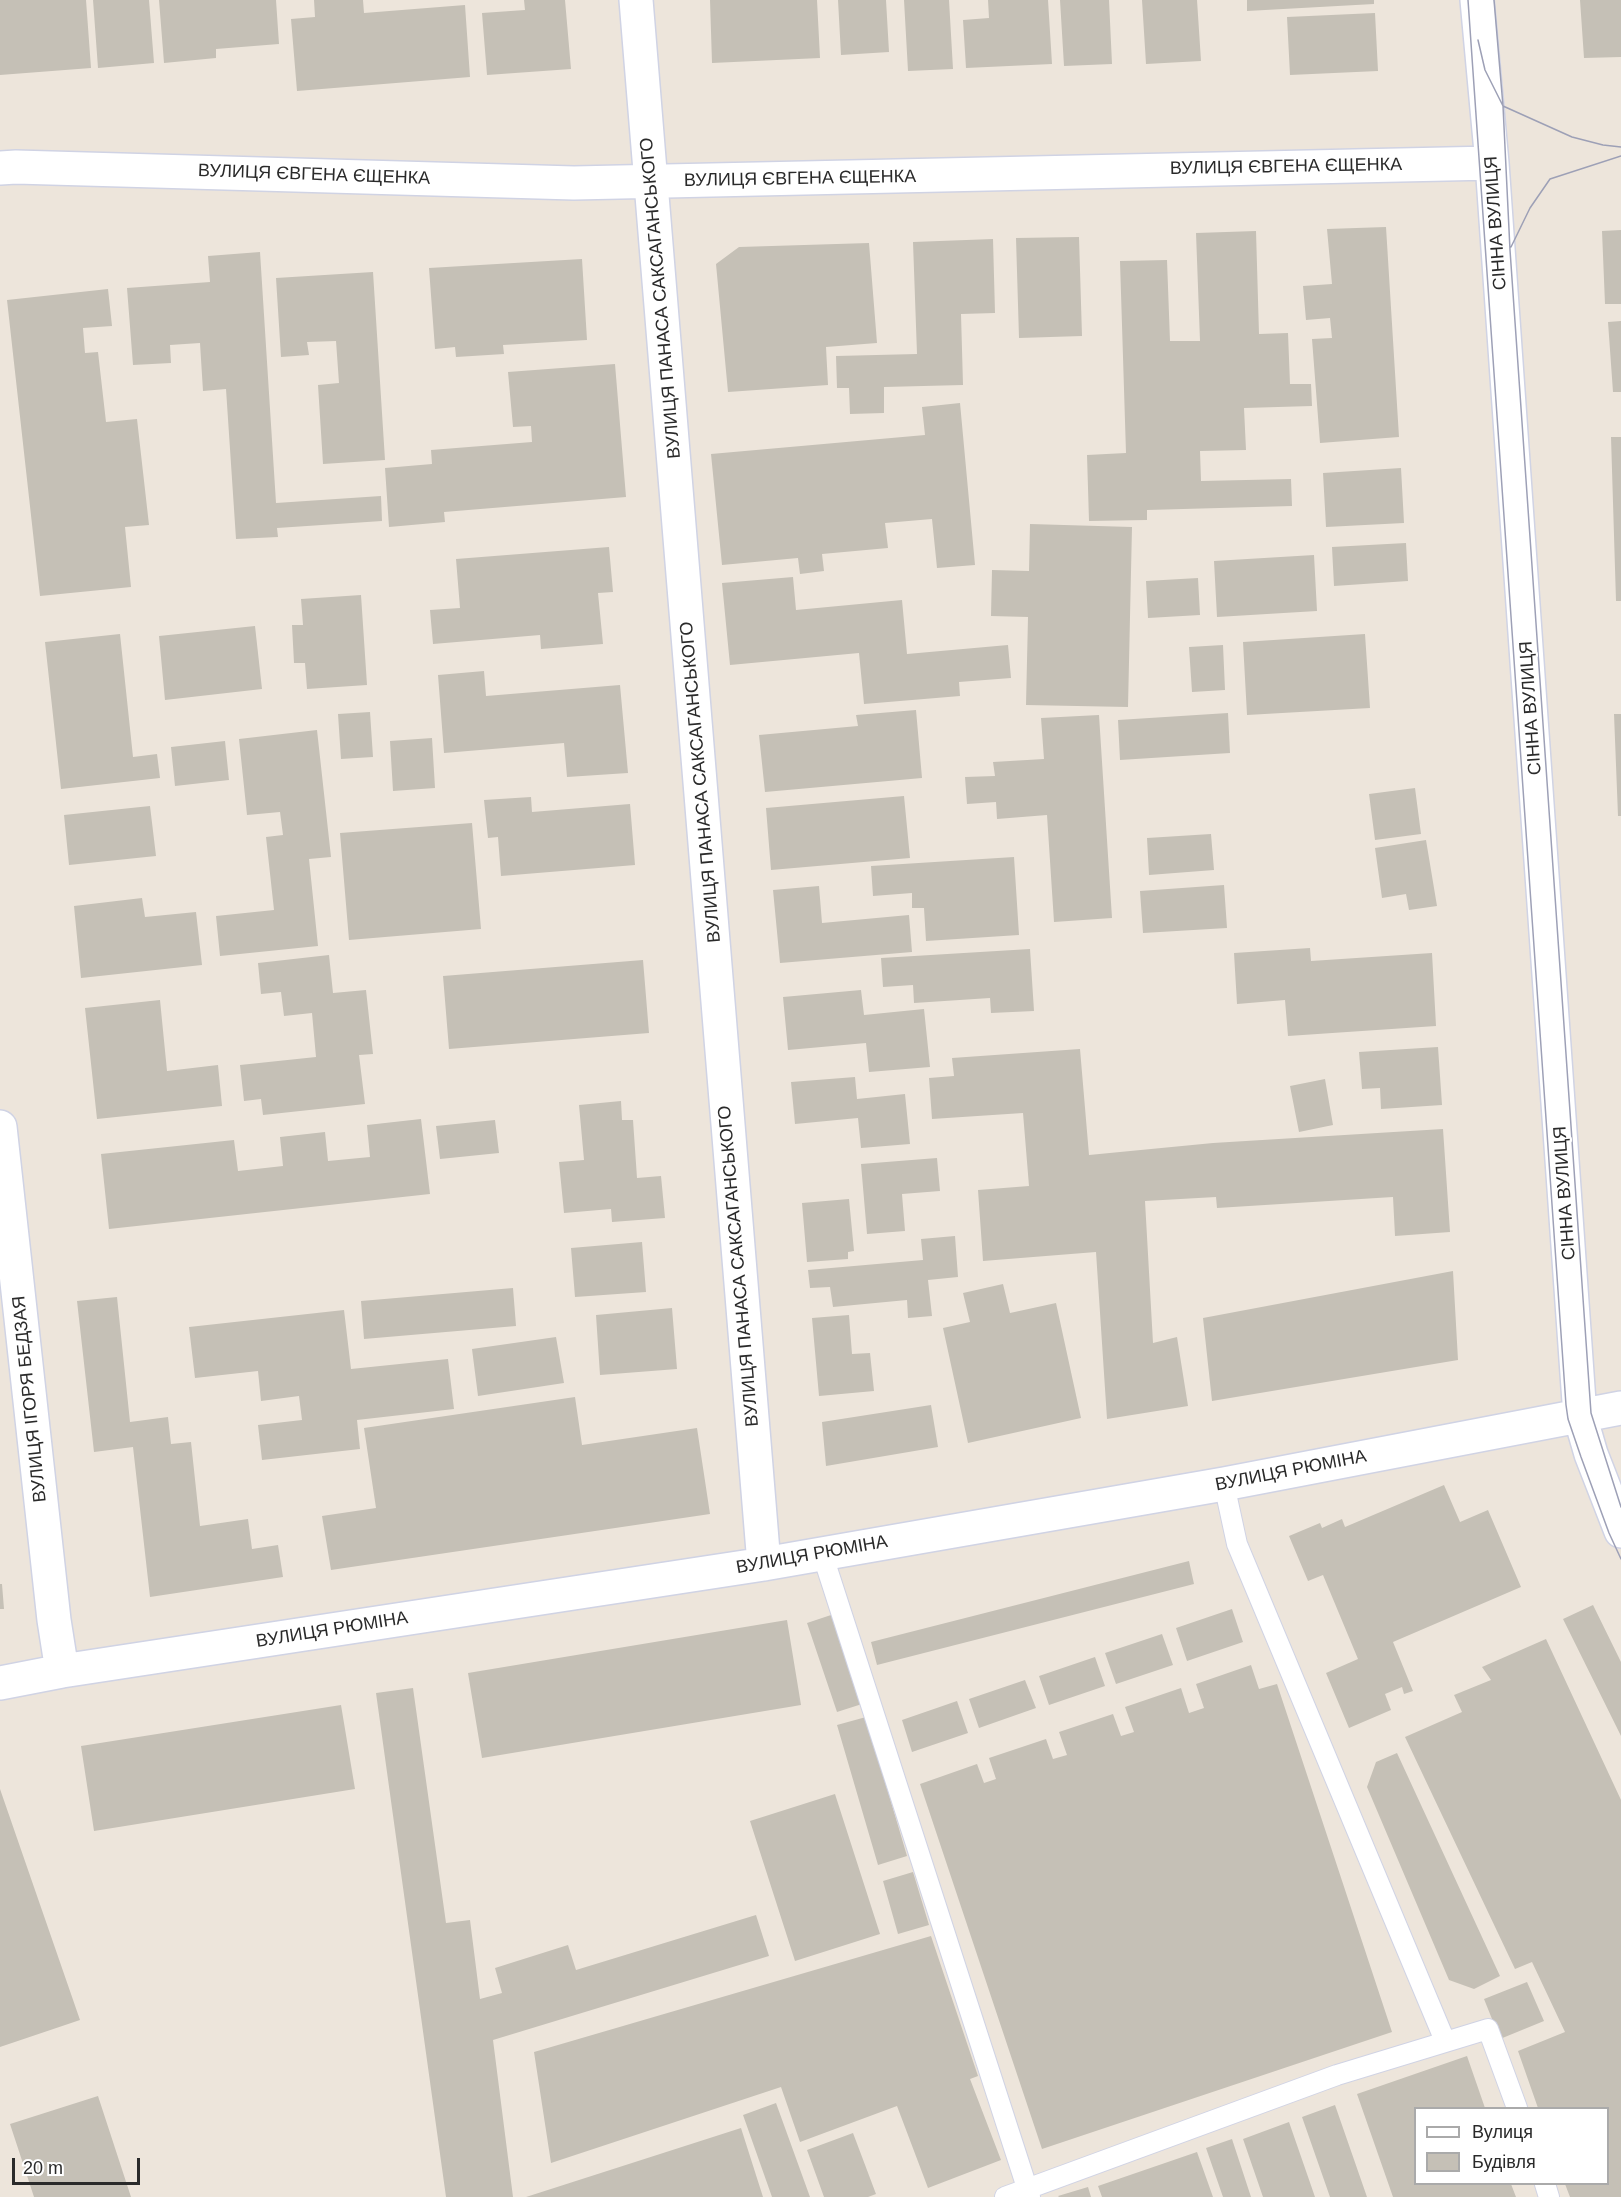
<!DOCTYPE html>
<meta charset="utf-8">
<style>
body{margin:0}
#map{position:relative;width:1621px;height:2197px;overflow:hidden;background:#ede5db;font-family:Helvetica,sans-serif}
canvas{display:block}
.legend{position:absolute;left:1414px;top:2107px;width:195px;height:78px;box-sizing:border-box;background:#fff;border:2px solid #aaa;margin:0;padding:8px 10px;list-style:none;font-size:18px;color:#2a2a2a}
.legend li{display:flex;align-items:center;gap:12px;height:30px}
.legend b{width:30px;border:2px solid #aaa}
.scale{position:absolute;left:12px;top:2158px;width:128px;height:27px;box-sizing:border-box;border:3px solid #2a2a2a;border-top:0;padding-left:8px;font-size:18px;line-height:21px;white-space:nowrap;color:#2a2a2a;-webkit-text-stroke:4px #fff;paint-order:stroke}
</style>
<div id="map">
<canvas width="1621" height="2197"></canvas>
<ul class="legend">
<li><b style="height:8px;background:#fff"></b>Вулиця</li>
<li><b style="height:16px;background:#c5c0b6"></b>Будівля</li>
</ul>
<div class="scale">20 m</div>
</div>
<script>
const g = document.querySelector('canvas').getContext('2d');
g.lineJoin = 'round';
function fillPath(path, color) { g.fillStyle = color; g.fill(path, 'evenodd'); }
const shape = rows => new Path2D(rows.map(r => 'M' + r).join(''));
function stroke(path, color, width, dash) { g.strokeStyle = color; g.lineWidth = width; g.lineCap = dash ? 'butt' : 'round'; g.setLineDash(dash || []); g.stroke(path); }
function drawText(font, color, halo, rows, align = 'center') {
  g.font = font + ' Helvetica,sans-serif'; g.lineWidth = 4.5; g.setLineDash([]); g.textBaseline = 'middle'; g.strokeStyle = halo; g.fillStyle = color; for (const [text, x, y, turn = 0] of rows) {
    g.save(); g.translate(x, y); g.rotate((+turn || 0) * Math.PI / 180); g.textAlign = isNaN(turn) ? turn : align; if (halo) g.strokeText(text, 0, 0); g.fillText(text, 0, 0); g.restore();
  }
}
fillPath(shape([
 [0,0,86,0,91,68,0,75],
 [93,0,149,0,154,63,98,68],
 [159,0,276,0,279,44,216,49,216,58,164,63],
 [314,0,363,0,364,13,465,5,470,77,297,91,291,19,315,17],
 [524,0,565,0,571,69,487,75,482,13,525,10],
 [710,0,817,0,820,58,712,63],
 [838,0,886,0,889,52,841,55],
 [904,0,949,0,953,69,908,71],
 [988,0,1048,0,1052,64,966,68,963,20,989,18],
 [1060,0,1109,0,1112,64,1064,66],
 [1142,0,1197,0,1201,61,1146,64],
 [1247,0,1374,0,1374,4,1247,11],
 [1580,0,1621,0,1621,57,1584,58],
 [1375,13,1378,71,1290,75,1287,17],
 [1386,227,1399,437,1320,443,1312,339,1332,338,1330,318,1306,320,1303,286,1332,284,1327,229],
 [1621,230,1621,304,1605,304,1602,231],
 [1256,231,1259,334,1288,333,1290,384,1311,384,1312,406,1244,408,1246,450,1200,451,1201,481,1291,479,1292,506,1147,510,1147,520,1089,521,1087,455,1126,453,1120,261,1167,260,1170,341,1200,341,1196,233],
 [1079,237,1082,336,1019,338,1016,238],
 [993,239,995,313,961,314,963,385,884,387,884,413,850,414,849,388,837,388,836,356,917,354,913,242],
 [869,243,877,343,826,347,828,385,728,392,716,264,739,247],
 [260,252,276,503,381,496,382,521,277,528,278,537,236,539,226,389,203,391,200,343,170,345,171,363,133,365,127,288,210,282,208,256],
 [582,259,587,340,503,345,504,354,456,357,455,347,435,349,429,268],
 [373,272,385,460,323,464,318,385,339,383,336,341,307,342,309,355,281,357,276,278],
 [108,289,112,326,83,328,85,353,98,352,106,422,137,419,149,525,125,527,131,587,40,596,7,300],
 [1621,321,1621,392,1613,392,1608,322],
 [615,364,626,497,444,512,445,522,389,527,385,468,432,464,431,450,532,442,531,426,513,427,508,372],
 [960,403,975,565,937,568,932,519,885,523,888,548,822,554,824,571,800,574,798,558,722,565,711,454,925,435,922,407],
 [1611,437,1621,437,1621,601,1616,601],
 [1401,468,1404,523,1326,527,1323,473],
 [1030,524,1132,527,1128,707,1026,705,1028,617,991,616,992,570,1029,571],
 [1406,543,1408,581,1334,586,1332,547],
 [609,547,613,592,598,593,603,644,541,649,540,635,433,644,430,610,460,608,456,559],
 [1314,555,1317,611,1217,617,1214,561],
 [793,577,796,610,902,600,907,654,1008,645,1011,678,959,682,960,696,864,704,859,653,730,665,722,583],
 [1198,578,1200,615,1148,618,1146,581],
 [361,595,367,685,307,689,305,663,294,663,292,625,303,625,301,599],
 [255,626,262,689,165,700,159,636],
 [120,634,133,757,157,754,160,778,61,789,45,642],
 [1365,634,1370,708,1247,715,1243,642],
 [1223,645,1225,690,1192,692,1189,647],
 [484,671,486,696,620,685,628,773,567,777,564,743,444,753,438,675],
 [916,710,922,778,765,792,759,735,858,726,856,715],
 [370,712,373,757,341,759,338,714],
 [1228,713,1230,753,1120,760,1118,720],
 [1614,714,1621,714,1621,816,1618,816],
 [1099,715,1112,918,1054,922,1047,815,997,819,996,802,967,804,965,777,995,776,993,762,1044,759,1041,718],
 [317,730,331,857,309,859,318,946,220,956,216,916,274,910,266,837,283,835,280,812,247,815,239,739],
 [432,738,435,788,393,791,390,741],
 [225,741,229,780,175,786,171,747],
 [1415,788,1421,834,1375,840,1369,794],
 [904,796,910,858,771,870,766,808],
 [531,797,532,812,630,804,635,865,501,876,498,837,488,838,484,800],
 [150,806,156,856,69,865,64,815],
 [472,823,481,929,349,940,340,833],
 [1211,834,1214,870,1149,875,1147,838],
 [1426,840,1437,906,1409,910,1406,894,1382,898,1375,848],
 [1014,857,1019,935,926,941,924,908,912,908,912,893,873,896,871,866],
 [1224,885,1227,928,1143,933,1140,891],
 [819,886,822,923,909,915,912,952,780,963,773,890],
 [142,898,145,917,196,912,202,965,81,978,74,906],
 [1310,948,1311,961,1432,953,1436,1026,1288,1036,1285,1000,1237,1004,1234,953],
 [1030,949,1034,1011,991,1013,990,998,914,1003,913,985,883,987,881,958],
 [329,955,333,993,366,990,373,1054,359,1055,365,1104,263,1115,261,1099,244,1101,240,1065,316,1057,312,1013,284,1016,281,992,261,994,258,963],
 [643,960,649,1033,449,1049,443,976],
 [861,990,864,1015,924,1009,930,1067,869,1072,866,1043,788,1050,783,997],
 [160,1000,167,1071,218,1065,222,1106,97,1119,85,1008],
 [1438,1047,1442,1105,1381,1109,1380,1088,1362,1089,1359,1052],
 [1080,1049,1089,1155,1213,1143,1443,1129,1450,1232,1395,1236,1393,1197,1217,1208,1216,1197,1145,1201,1153,1343,1177,1337,1188,1406,1107,1419,1096,1252,983,1261,978,1190,1029,1186,1023,1113,932,1119,929,1078,954,1076,952,1058],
 [855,1077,857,1099,905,1094,910,1144,861,1148,858,1118,795,1124,791,1082],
 [1325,1079,1333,1125,1299,1132,1290,1086],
 [621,1101,622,1120,633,1120,637,1178,661,1176,665,1218,612,1222,611,1209,564,1213,559,1162,584,1160,579,1105],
 [421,1119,430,1194,109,1229,101,1154,234,1140,238,1171,283,1166,280,1137,325,1132,328,1161,370,1157,367,1125],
 [495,1120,499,1153,440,1159,436,1126],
 [937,1158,940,1191,902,1194,905,1231,867,1234,861,1164],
 [849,1199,854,1251,848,1252,848,1259,807,1262,802,1203],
 [955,1236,958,1277,928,1280,932,1316,908,1318,907,1300,833,1307,830,1287,810,1288,808,1270,923,1260,921,1239],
 [642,1242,646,1292,575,1297,571,1248],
 [1453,1271,1458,1360,1212,1401,1203,1318],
 [1003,1284,1010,1313,1056,1303,1081,1418,968,1443,943,1328,970,1322,963,1293],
 [513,1288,516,1326,364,1339,361,1301],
 [117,1297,130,1422,168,1417,171,1444,191,1442,200,1526,248,1519,252,1549,278,1545,283,1577,150,1597,133,1447,94,1452,77,1301],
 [672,1308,677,1369,600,1375,596,1315],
 [344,1310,351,1369,448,1359,454,1409,357,1420,360,1449,262,1460,258,1425,302,1420,299,1396,261,1401,258,1371,195,1378,189,1327],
 [849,1315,852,1354,870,1353,874,1391,819,1396,812,1318],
 [556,1337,564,1383,478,1396,472,1349],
 [575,1397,582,1445,697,1428,710,1514,331,1570,322,1516,376,1508,364,1428],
 [931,1405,938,1447,826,1466,822,1422],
 [1444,1485,1460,1522,1488,1510,1521,1587,1393,1642,1413,1691,1404,1694,1402,1687,1385,1694,1391,1710,1349,1728,1326,1673,1358,1659,1323,1575,1308,1581,1289,1536,1320,1523,1322,1528,1342,1519,1345,1527],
 [1189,1561,1194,1584,877,1665,871,1642],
 [0,1584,2,1584,4,1609,0,1609],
 [1593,1605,1621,1662,1621,1736,1563,1619],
 [1232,1609,1243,1642,1187,1661,1176,1628],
 [834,1614,862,1704,837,1712,807,1623],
 [787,1620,801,1705,482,1758,468,1673],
 [1162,1634,1173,1665,1116,1684,1105,1653],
 [1546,1639,1621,1800,1621,2197,1570,2197,1565,2184,1608,2184,1608,2108,1538,2108,1518,2051,1565,2032,1532,1962,1515,1969,1405,1737,1462,1712,1454,1695,1491,1680,1482,1667],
 [1095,1657,1105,1686,1049,1705,1039,1676],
 [1251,1665,1259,1689,1277,1684,1392,2032,1042,2149,920,1784,977,1764,984,1783,996,1779,989,1758,1046,1739,1053,1759,1067,1755,1059,1732,1113,1714,1121,1736,1134,1732,1125,1707,1181,1688,1189,1713,1204,1708,1196,1684],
 [1025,1680,1036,1708,979,1728,969,1699],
 [413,1688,446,1923,470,1920,480,1999,502,1993,495,1968,568,1945,576,1970,756,1915,769,1956,493,2040,513,2197,446,2197,376,1693],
 [957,1701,968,1733,912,1752,902,1720],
 [341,1705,355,1789,94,1831,81,1746],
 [866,1717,907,1856,878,1865,837,1725],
 [1397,1753,1500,1976,1474,1989,1449,1980,1367,1787,1376,1762],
 [0,1789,80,2020,0,2047],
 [835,1794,880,1934,795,1961,750,1821],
 [913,1872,929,1925,898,1934,883,1881],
 [931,1936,978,2076,970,2079,1001,2160,928,2188,897,2106,800,2142,781,2087,551,2163,534,2052],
 [1527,1982,1544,2021,1500,2039,1484,1999],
 [1467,2056,1485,2108,1416,2108,1416,2184,1511,2184,1516,2197,1393,2197,1357,2094],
 [98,2096,131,2197,34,2197,10,2124],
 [776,2103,810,2197,772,2197,743,2115],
 [1335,2105,1367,2197,1330,2197,1302,2117],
 [1289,2122,1315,2197,1263,2197,1243,2139],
 [741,2128,763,2197,526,2197],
 [853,2133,876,2194,868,2197,824,2197,807,2150],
 [1232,2139,1251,2197,1223,2197,1206,2148],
 [1197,2152,1213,2197,1102,2197,1098,2186],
 [1088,2187,1091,2197,1059,2197,1058,2196]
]), '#c5c0b6');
const service = shape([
 [1224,1484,1237,1544,1445,2041],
 [822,1553,1030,2197],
 [1545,2184,1549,2197],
 [1005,2197,1337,2075,1488,2029,1517,2108]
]);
const minor = shape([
 [636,0,764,1564],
 [1477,0,1492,163,1580,1416,1591,1454,1621,1531],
 [0,168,16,167,574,183,1492,163],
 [0,1127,54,1620,62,1671],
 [0,1683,62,1671,764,1564,1224,1484,1621,1408]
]);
stroke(service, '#d0d3e4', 22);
stroke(minor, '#d0d3e4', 36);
stroke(service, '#fff', 20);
stroke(minor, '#fff', 33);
stroke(shape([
 [1468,0,1566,1405,1568,1419,1581,1457,1609,1533,1621,1559],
 [1494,0,1503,106,1510,250,1591,1413,1621,1507],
 [1478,40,1485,70,1503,106,1572,137,1603,145,1621,147],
 [1511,247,1530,208,1550,179,1621,156]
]), '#9da0b6', 1.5);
drawText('18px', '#2a2a2a', '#fff', [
 ["ВУЛИЦЯ ЄВГЕНА ЄЩЕНКА",1286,167,-1],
 ["ВУЛИЦЯ ЄВГЕНА ЄЩЕНКА",314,175,2],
 ["ВУЛИЦЯ ЄВГЕНА ЄЩЕНКА",800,179,-1],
 ["СІННА ВУЛИЦЯ",1496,223,-94],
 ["ВУЛИЦЯ ПАНАСА САКСАГАНСЬКОГО",661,298,-95],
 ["СІННА ВУЛИЦЯ",1531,708,-94],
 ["ВУЛИЦЯ ПАНАСА САКСАГАНСЬКОГО",701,782,-95],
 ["СІННА ВУЛИЦЯ",1565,1193,-94],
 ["ВУЛИЦЯ ПАНАСА САКСАГАНСЬКОГО",739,1266,-95],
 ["ВУЛИЦЯ ІГОРЯ БЕДЗАЯ",30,1399,-96],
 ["ВУЛИЦЯ РЮМІНА",1291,1471,-11],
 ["ВУЛИЦЯ РЮМІНА",812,1555,-10],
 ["ВУЛИЦЯ РЮМІНА",332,1630,-9]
]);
</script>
